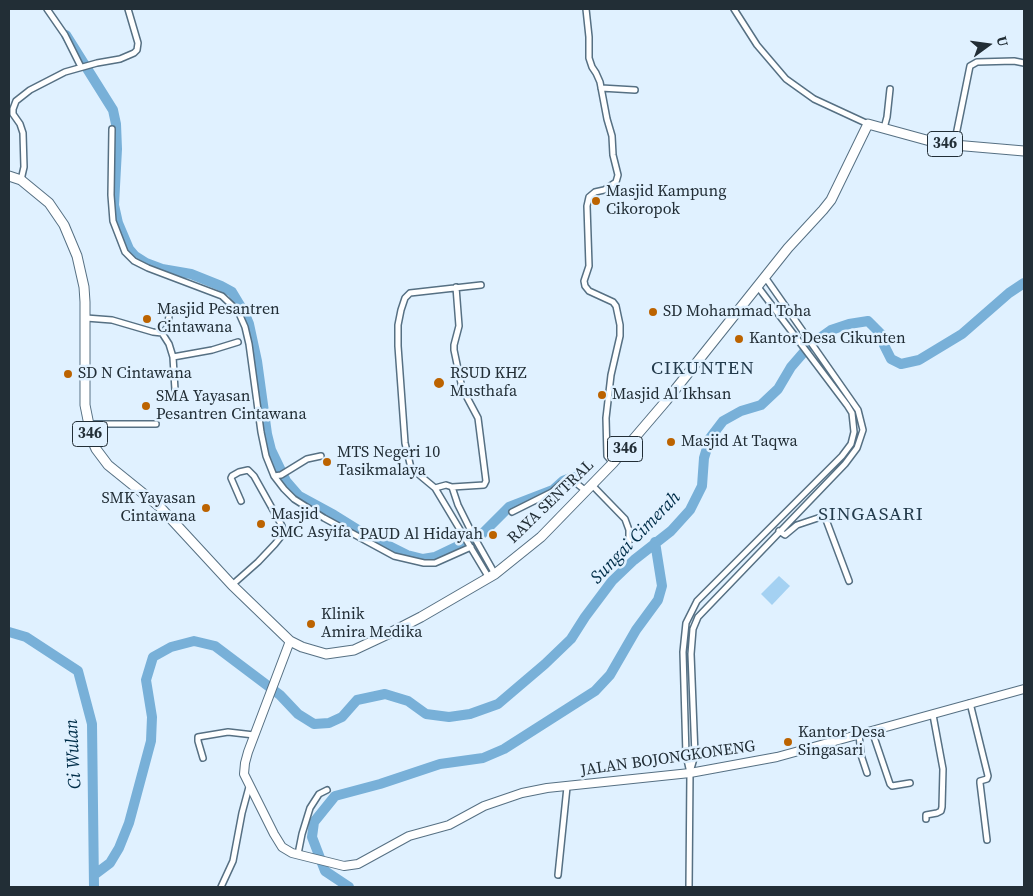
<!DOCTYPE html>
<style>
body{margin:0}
#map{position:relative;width:1033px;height:896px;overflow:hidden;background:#e0f1ff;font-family:"Source Serif 4",serif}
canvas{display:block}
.frame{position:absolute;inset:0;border:10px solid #222e36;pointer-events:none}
.north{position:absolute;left:963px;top:20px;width:50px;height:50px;-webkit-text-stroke:4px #e0f1ff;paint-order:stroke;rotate:76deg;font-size:14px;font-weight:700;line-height:20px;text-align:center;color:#222e36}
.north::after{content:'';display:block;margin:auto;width:18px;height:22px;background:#222e36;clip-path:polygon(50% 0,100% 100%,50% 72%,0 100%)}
</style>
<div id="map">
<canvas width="1033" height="896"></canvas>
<div class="frame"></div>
<div class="north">U</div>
</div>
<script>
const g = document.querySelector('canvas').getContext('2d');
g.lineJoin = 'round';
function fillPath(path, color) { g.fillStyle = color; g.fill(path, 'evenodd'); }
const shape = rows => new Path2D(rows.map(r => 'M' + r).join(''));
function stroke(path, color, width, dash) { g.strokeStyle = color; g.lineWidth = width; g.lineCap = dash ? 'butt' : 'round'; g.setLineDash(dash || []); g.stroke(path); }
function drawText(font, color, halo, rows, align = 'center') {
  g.font = font + ' "Source Serif 4",serif'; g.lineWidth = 5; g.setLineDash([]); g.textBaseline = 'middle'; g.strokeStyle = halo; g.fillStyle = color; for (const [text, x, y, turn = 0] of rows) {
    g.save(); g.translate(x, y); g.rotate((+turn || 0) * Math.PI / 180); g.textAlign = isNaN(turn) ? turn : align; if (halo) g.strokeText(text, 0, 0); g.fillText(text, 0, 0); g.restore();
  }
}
fillPath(shape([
 [779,576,790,586,772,605,761,594]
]), '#a4d1f2');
stroke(shape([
 [66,35,113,110,116,124,117,149,114,205,118,223,129,249,135,256,146,263,162,269,191,274,221,286,232,292,244,312,249,324,257,361,267,434,271,450,286,481,299,496,334,515,363,533,407,555,423,559,435,557,481,535,509,507,553,490,563,481,573,477],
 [9,632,26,637,78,671,92,724,94,887],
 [94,875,110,863,119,848,129,823,151,741,152,717,146,680,153,657,171,647,194,641,215,646,280,695,298,714,314,724,329,723,342,717,357,700,385,694,408,701,426,714,449,717,470,714,498,704,545,664,571,639,585,617,612,581,634,560,671,531,690,510,702,486,704,458,710,438,723,421,741,411,761,405,778,389,791,367,810,345,831,330,849,324,868,321,882,335,884,345,891,359,901,364,919,360,962,334,1009,293,1024,283],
 [349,887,325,871,312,837,314,822,335,796,380,784,440,764,483,758,504,749,595,691,610,675,636,630,658,600,662,586,655,542]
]), '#78b0d8', 10);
const street = shape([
 [47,9,65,35,81,67],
 [586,9,589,37,589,58,592,67,596,73,600,82,607,119,612,136,613,155,618,175,616,182,604,190,595,192,589,197,587,206,589,266,584,281,585,286,589,291,613,302,616,306,620,325,620,336,611,375,606,418,607,456,613,463],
 [734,9,757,45,786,79,814,99,868,124],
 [601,88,635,90],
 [884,128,887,117,890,89],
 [112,129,111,195,113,221,125,252,134,261,148,268,222,296,238,311,245,327,249,344,261,432,266,456,274,476,284,489,294,499,324,518,394,556,424,563,435,563,471,547],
 [954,145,970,66,977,62,1014,61,1024,63],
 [21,180,24,167,23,133,20,124,13,114,13,109,16,101,30,90,65,72,97,63,120,59,134,53,137,50,138,43,128,9],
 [481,285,410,293,405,298,401,310,398,325,398,346,405,443,411,468,435,488,446,485,452,487,458,505,473,535,495,574],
 [86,318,112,320,153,332,162,333,167,328,169,316],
 [162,333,169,344,173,357,175,390],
 [173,357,212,350,238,342],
 [88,424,156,424],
 [274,476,281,475,307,459,321,456],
 [592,485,625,519,629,530,629,542],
 [452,487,484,485,486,481,478,418,462,388,454,350,454,345,459,326,456,287],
 [435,488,489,578],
 [512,512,552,492,561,484,569,481,576,483,586,491],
 [779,531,785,535,797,525,821,517,825,517,849,581],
 [232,585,258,562,275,544,283,534,282,526,254,476,248,470,239,472,232,476,231,478,241,501],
 [970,703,988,776,987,779,980,781,980,783,987,840],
 [872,731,890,784,892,786,910,783],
 [859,734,861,755,867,773],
 [203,758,198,741,198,737,228,732,254,735],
 [690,772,695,755,691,654,693,629,698,617,845,464,857,448,863,430,858,410,765,277],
 [926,819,926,815,937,813,941,811,942,807,943,769,933,715],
 [298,854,302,834,310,808,319,794,327,790],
 [558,875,567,787],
 [221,887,233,861,242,813,249,787],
 [689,887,690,773,686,755,683,652,686,623,697,601,842,456,851,444,854,432,852,413,847,405,758,287]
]);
const secondary = shape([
 [290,641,248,752,245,763,244,774,274,834,282,847,292,853,344,866,358,864,409,836,449,825,484,806,522,793,547,788,690,773,777,757,1024,689]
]);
const primary = shape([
 [9,176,21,180,49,203,64,225,77,256,84,287,85,302,85,405,92,440,96,449,108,465,160,507,232,585,290,641,302,647,326,654,354,650,386,635,421,617,495,574,541,537,613,463,666,401,788,248,823,210,831,200,868,124,930,141,954,145,1024,151]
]);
stroke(street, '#567083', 8);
stroke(secondary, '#567083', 10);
stroke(primary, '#567083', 11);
stroke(street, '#fff', 5);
stroke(secondary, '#fff', 8);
stroke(primary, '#fff', 9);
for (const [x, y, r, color] of [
 [596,201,5,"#bc6300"],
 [653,312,5,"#bc6300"],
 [147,319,5,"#bc6300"],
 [739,339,5,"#bc6300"],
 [68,374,5,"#bc6300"],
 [439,383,6,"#bc6300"],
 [602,395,5,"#bc6300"],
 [146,406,5,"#bc6300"],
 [671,442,5,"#bc6300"],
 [327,462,5,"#bc6300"],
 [206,508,5,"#bc6300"],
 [261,524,5,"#bc6300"],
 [493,535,5,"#bc6300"],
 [311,624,5,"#bc6300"],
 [788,742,5,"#bc6300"]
]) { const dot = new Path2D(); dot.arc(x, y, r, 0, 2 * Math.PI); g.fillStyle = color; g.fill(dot); stroke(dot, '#e0f1ff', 2); }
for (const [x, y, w] of [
 [945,144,35],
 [90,434,35],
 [625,449,35]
]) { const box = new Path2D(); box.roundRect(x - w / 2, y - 12.5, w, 25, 4); g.fillStyle = '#e0f1ff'; g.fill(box); stroke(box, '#222e36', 1); }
drawText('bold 15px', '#222e36', null, [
 ["346",945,144],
 ["346",90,434],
 ["346",625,449]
]);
drawText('16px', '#222e36', '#e0f1ff', [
 ["Masjid Kampung",606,192],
 ["Cikoropok",606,210],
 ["Masjid Pesantren",157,310],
 ["Cintawana",157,328],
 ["SD Mohammad Toha",663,312],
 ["Kantor Desa Cikunten",749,339],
 ["SD N Cintawana",78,374],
 ["RSUD KHZ",450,374],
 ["Musthafa",450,392],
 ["Masjid Al Ikhsan",612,395],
 ["SMA Yayasan",156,397],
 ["Pesantren Cintawana",156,415],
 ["Masjid At Taqwa",681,442],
 ["MTS Negeri 10",337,453],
 ["Tasikmalaya",337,471],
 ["SMK Yayasan",196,499,"right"],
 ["Cintawana",196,517,"right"],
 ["Masjid",271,515],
 ["SMC Asyifa",271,533],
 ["PAUD Al Hidayah",483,535,"right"],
 ["Klinik",321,615],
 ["Amira Medika",321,633],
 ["Kantor Desa",798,733],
 ["Singasari",798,751]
], 'left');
drawText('16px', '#222e36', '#e0f1ff', [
 ["RAYA SENTRAL",551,502,-44],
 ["JALAN BOJONGKONENG",668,759,-8]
]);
drawText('italic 18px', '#002e49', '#e0f1ff', [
 ["Sungai Cimerah",636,538,-46],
 ["Ci Wulan",74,754,-93]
]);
g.letterSpacing = '1px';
drawText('19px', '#233b4c', '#e0f1ff', [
 ["CIKUNTEN",703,369],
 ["SINGASARI",871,515]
]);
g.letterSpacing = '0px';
</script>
